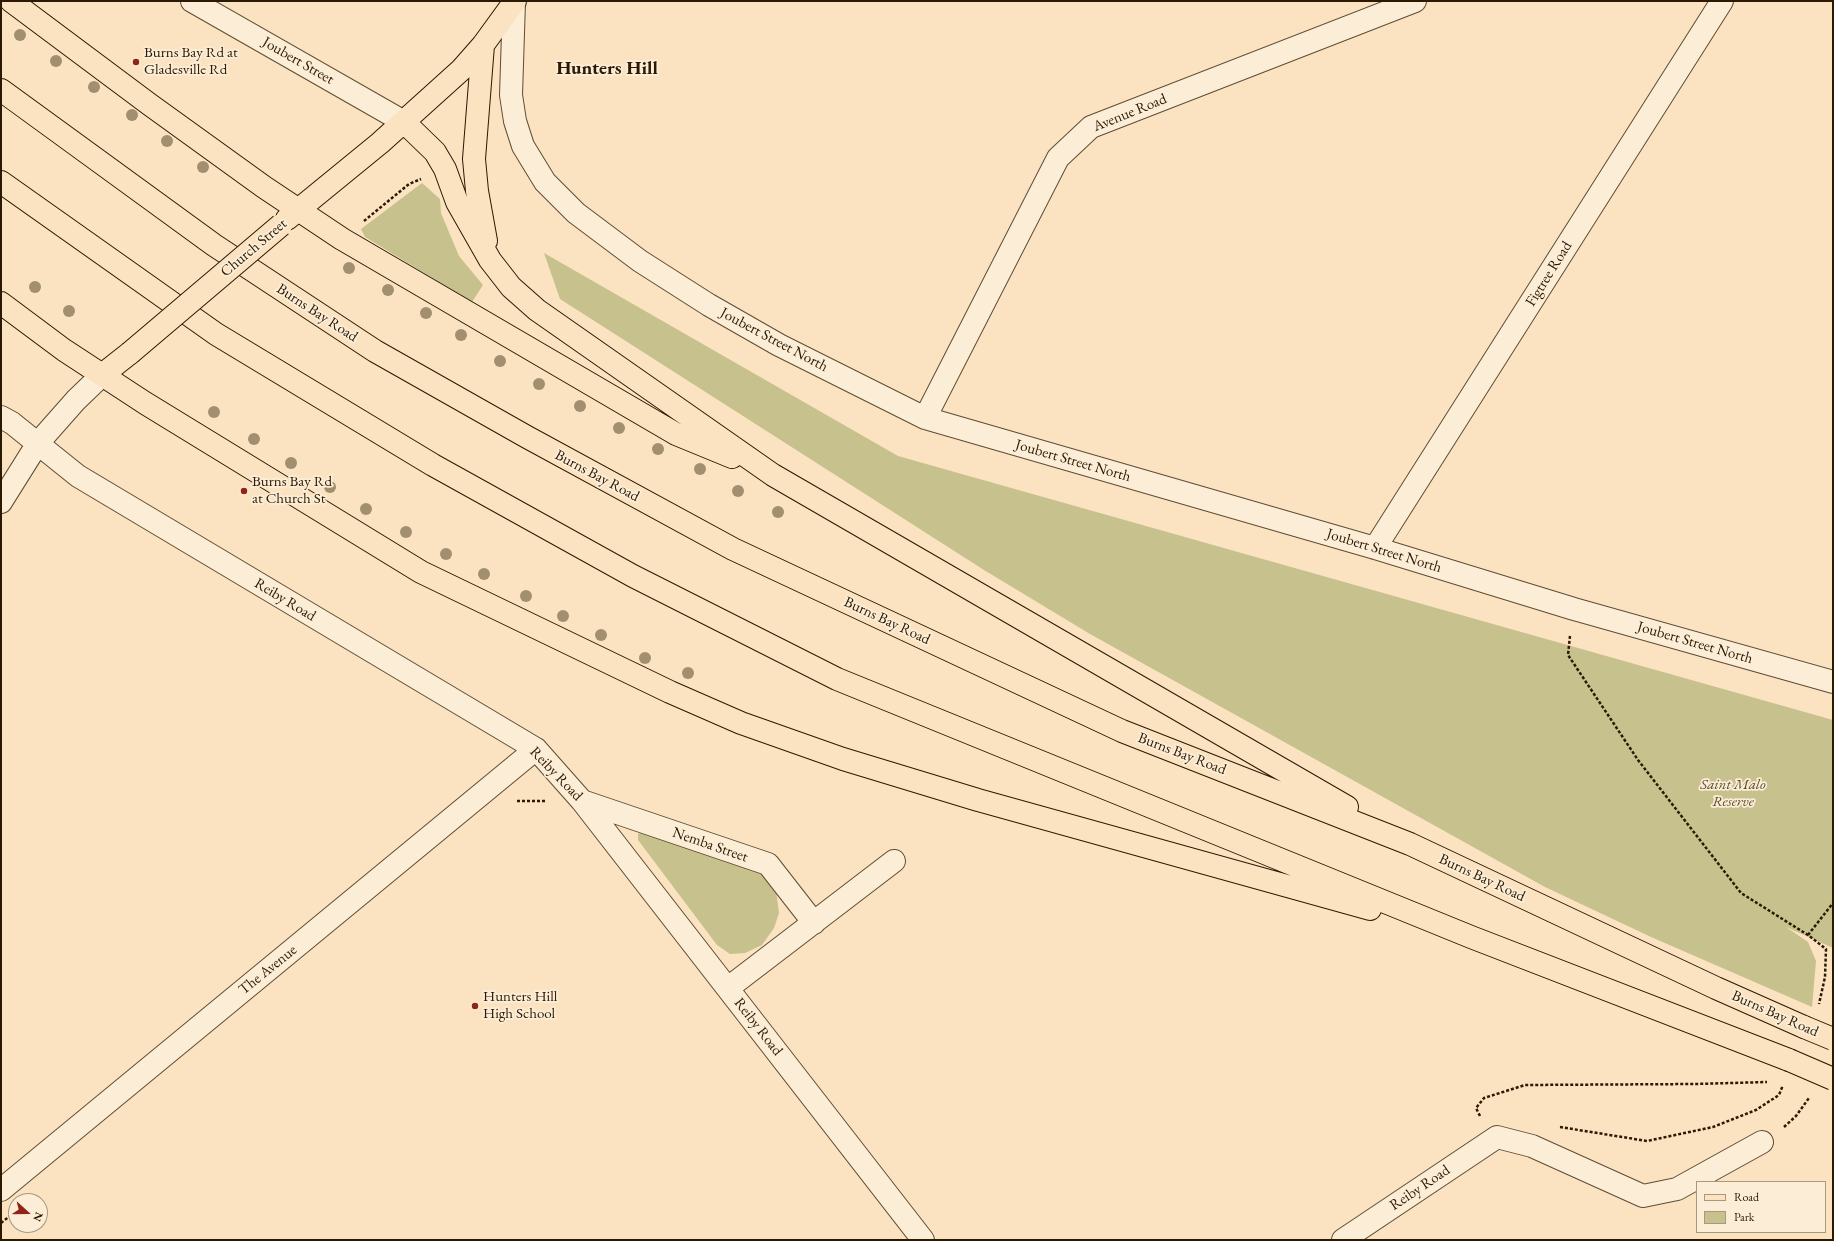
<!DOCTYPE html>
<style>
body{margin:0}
#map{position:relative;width:1834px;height:1241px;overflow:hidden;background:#fbe3c2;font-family:"EB Garamond",serif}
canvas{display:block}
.frame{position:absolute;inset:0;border:2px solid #2b1902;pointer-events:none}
.legend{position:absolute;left:1696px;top:1181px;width:130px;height:52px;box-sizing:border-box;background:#fcedd7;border:1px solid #a89882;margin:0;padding:5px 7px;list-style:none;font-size:12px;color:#2b1902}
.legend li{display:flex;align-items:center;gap:8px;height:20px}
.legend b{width:20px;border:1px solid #a89882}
.north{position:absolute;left:8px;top:1193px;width:40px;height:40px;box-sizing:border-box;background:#fcedd7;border:1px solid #a89882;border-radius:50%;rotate:111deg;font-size:11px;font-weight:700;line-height:16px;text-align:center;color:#2b1902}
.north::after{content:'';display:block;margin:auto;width:14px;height:18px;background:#8f2418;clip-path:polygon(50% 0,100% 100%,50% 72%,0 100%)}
</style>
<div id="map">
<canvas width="1834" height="1241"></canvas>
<div class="frame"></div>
<ul class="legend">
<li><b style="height:5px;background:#fbe3c2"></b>Road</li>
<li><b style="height:11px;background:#c7c18e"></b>Park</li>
</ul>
<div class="north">N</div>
</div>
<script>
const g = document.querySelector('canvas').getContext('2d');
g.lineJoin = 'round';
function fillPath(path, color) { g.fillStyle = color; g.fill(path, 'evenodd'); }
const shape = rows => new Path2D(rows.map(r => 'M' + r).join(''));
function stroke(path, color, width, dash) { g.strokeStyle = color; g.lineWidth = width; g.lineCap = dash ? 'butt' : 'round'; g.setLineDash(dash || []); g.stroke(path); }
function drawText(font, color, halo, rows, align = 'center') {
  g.font = font + ' "EB Garamond",serif'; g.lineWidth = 3.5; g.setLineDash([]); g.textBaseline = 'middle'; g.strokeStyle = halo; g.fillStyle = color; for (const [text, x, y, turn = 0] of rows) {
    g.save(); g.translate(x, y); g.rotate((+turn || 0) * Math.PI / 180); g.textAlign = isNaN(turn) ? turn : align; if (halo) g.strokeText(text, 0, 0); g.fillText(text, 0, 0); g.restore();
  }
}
fillPath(shape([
 [422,183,440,199,441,213,459,256,483,285,472,302,365,237,361,229],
 [544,253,898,456,1833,720,1833,948,1786,927,1808,942,1816,961,1812,1007,1651,937,1545,887,1090,634,984,570,560,299],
 [642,832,753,868,768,878,776,890,779,913,774,928,762,945,745,953,730,954,717,945,638,840,638,834]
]), '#c7c18e');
const minor = shape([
 [192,1,404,122],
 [514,2,511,95,515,121,523,146,545,182,576,213,640,261,709,305,779,345,925,418,1375,548,1574,609,1833,682],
 [1,417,12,423,78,476,536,749,582,801,923,1240],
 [925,418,1058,158,1091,127,1415,1],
 [1,502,38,443,76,400,102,375],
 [1375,548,1722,1],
 [582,801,768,864,814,923],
 [728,988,894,861],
 [1,1190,536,749],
 [1343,1240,1497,1137,1532,1146,1643,1196,1677,1189,1762,1142]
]);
const major = shape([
 [11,1,149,104,264,187,342,239,676,434,732,457],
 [483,45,474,159,477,191,486,241],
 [1,90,214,245,375,351,527,437,733,549,1122,731,1410,844,1716,988,1804,1027],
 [404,122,435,152,445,169,457,202,490,260,511,287,537,310,773,475,1347,807],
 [1,182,216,334,433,465,633,576,837,679,1471,937,1789,1060],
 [287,219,380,143,461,70,483,45,515,1],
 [1,303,64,350,145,403,421,572,670,692,741,723,843,759,978,800,1370,909],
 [102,375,130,353]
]);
stroke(minor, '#5f4c32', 24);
stroke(major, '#2b1902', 24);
stroke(shape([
 [364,221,409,184,421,179],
 [1570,636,1568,655,1638,760,1741,893,1808,935,1826,949,1825,977,1819,1004],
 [517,801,546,801],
 [1808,935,1833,903],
 [1480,1116,1476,1108,1484,1098,1525,1085,1695,1084,1767,1082],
 [1560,1127,1647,1141,1713,1127,1756,1110,1779,1095,1783,1085],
 [1784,1127,1796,1116,1809,1098],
 [1,1223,11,1215]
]), '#2b1902', 2.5, [3, 2]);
stroke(minor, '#fcedd7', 22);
stroke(major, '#fbe3c2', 22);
const majorBridge = shape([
 [130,353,281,225],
 [1804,1027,1833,1039],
 [1789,1060,1833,1079]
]);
stroke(majorBridge, '#2b1902', 24, []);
stroke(majorBridge, '#fbe3c2', 22);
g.fillStyle = '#a28f70';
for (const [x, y] of [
 [20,35],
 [56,61],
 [94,87],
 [132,115],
 [167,141],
 [203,167],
 [349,268],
 [35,287],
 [388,290],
 [69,311],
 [426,313],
 [461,335],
 [500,361],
 [539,384],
 [580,406],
 [214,412],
 [619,428],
 [254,439],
 [658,449],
 [291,463],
 [700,469],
 [330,487],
 [738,491],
 [366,509],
 [778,512],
 [406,532],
 [446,554],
 [484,574],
 [526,596],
 [563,616],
 [601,635],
 [645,658],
 [688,673]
]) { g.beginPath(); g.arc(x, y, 6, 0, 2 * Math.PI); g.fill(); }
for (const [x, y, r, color] of [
 [136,62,4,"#8f2418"],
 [244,491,4,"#8f2418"],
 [475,1006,4,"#8f2418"]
]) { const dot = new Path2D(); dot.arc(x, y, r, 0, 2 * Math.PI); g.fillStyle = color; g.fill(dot); stroke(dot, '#fcedd7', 1.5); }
drawText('15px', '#2b1902', '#fcedd7', [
 ["Burns Bay Rd at",144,53],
 ["Gladesville Rd",144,70],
 ["Burns Bay Rd",252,482],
 ["at Church St",252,499],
 ["Hunters Hill",483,997],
 ["High School",483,1014]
], 'left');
drawText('15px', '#2b1902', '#fcedd7', [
 ["Joubert Street",298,61,30],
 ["Avenue Road",1130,113,-22],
 ["Church Street",254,248,-40],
 ["Figtree Road",1549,274,-58],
 ["Burns Bay Road",317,313,33],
 ["Joubert Street North",774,340,28],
 ["Joubert Street North",1073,461,16],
 ["Burns Bay Road",597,476,28],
 ["Joubert Street North",1384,551,17],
 ["Reiby Road",285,600,31],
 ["Burns Bay Road",887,621,25],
 ["Joubert Street North",1695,643,16],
 ["Burns Bay Road",1182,754,21],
 ["Reiby Road",556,774,46],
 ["Nemba Street",710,845,19],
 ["Burns Bay Road",1482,878,25],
 ["The Avenue",268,970,-39],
 ["Burns Bay Road",1775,1014,24],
 ["Reiby Road",758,1027,52],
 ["Reiby Road",1420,1188,-34]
]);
drawText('italic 15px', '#5a4b2c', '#fcedd7', [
 ["Saint Malo",1733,785],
 ["Reserve",1733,802]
]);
drawText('bold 19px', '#2b1902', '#fcedd7', [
 ["Hunters Hill",607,69]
]);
</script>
